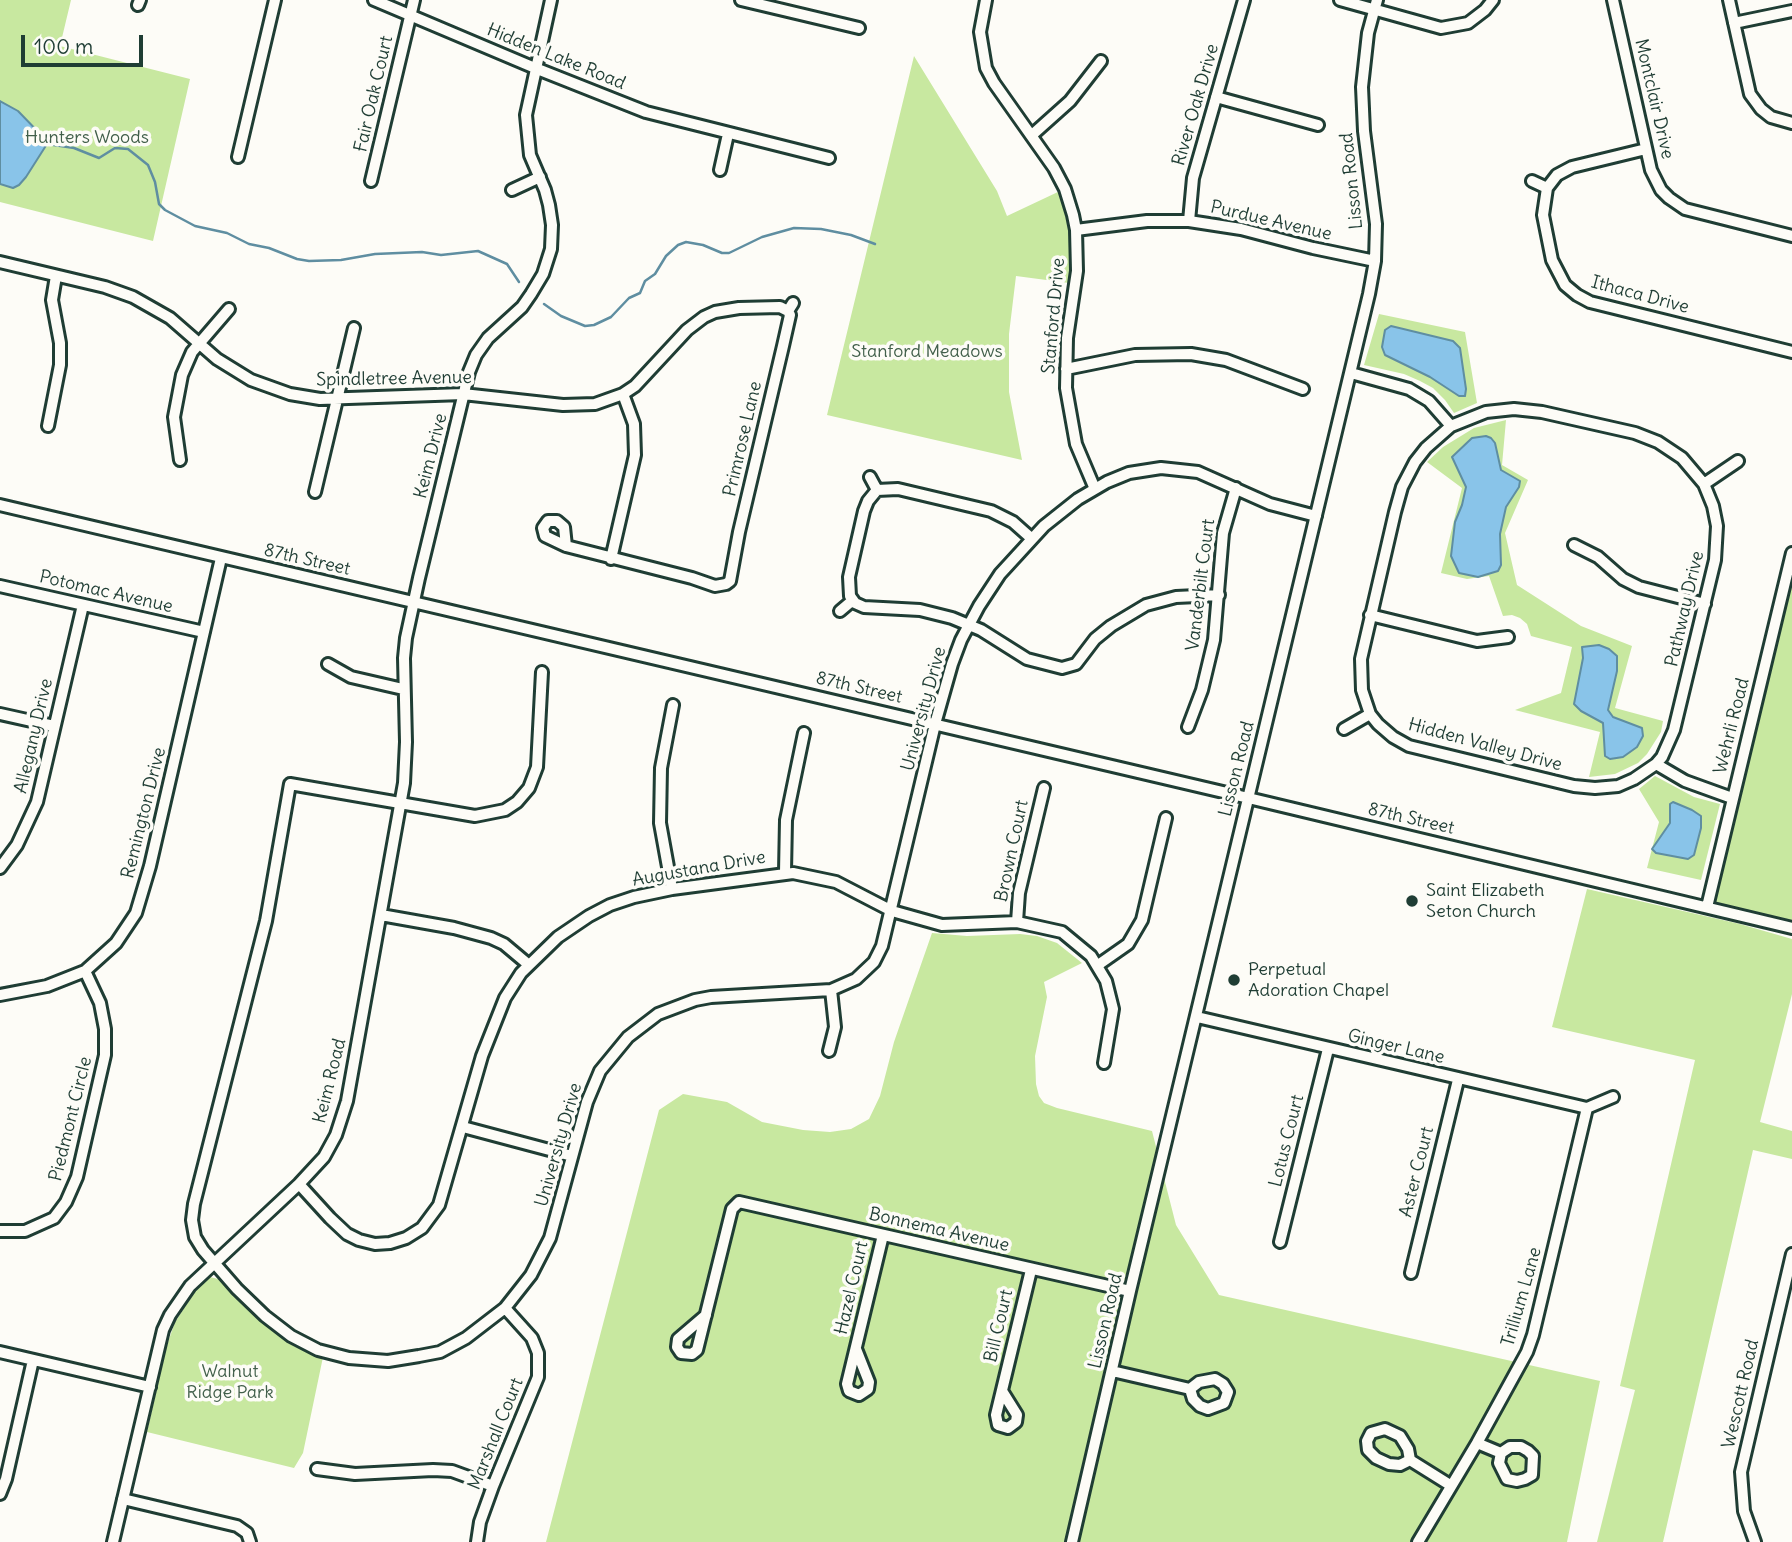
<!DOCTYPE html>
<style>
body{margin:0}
#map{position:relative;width:1792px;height:1542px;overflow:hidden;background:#fdfcf7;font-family:Delius,sans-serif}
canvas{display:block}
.scale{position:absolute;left:21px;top:35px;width:122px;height:32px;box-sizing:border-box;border:4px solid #1f3d34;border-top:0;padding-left:9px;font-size:21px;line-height:24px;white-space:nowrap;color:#1f3d34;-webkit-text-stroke:5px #fdfcf7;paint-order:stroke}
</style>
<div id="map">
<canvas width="1792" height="1542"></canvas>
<div class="scale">100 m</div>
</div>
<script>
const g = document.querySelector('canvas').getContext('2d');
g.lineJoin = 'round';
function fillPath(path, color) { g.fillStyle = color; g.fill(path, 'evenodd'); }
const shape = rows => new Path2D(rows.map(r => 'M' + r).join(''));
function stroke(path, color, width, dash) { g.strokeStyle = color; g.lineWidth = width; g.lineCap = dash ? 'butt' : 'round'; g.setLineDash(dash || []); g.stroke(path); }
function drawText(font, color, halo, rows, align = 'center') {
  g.font = font + ' Delius,sans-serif'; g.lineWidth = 7; g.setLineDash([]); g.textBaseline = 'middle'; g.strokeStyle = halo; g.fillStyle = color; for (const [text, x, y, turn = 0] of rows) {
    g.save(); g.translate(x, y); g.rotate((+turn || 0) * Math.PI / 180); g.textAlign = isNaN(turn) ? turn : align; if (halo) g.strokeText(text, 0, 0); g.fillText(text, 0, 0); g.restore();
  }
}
fillPath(shape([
 [0,0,71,0,60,46,190,79,153,241,0,202],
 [914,56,997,191,1007,216,1060,191,1066,210,1072,257,1069,283,1016,276,1009,334,1009,392,1022,460,827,415],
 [1379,314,1465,332,1477,403,1454,413,1445,400,1433,388,1420,381,1404,374,1364,365],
 [1506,420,1502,465,1528,480,1505,533,1517,585,1581,626,1632,646,1615,708,1663,721,1661,732,1647,754,1638,763,1615,774,1589,777,1600,732,1515,710,1561,693,1572,647,1531,636,1527,624,1520,618,1512,615,1503,616,1489,576,1467,579,1441,573,1462,488,1427,462,1443,447,1474,428],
 [1792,553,1792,922,1713,902,1726,857,1732,798],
 [1655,776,1694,797,1720,804,1701,880,1647,868,1659,822,1639,789],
 [1587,889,1740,924,1792,939,1792,994,1760,1122,1792,1131,1792,1159,1753,1150,1663,1542,1597,1542,1635,1390,1620,1386,1695,1060,1552,1027],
 [932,933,967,936,1020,934,1037,936,1057,943,1082,963,1044,982,1047,997,1035,1056,1036,1084,1039,1096,1044,1103,1057,1108,1152,1131,1176,1225,1219,1295,1600,1381,1567,1542,546,1542,659,1110,683,1094,727,1102,762,1122,803,1130,830,1132,851,1129,869,1119,880,1096,894,1042],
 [210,1277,222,1280,266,1325,294,1344,323,1357,303,1453,294,1468,147,1432,166,1348,175,1322,198,1287]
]), '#c8e8a0');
const water = shape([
 [0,101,18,111,46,140,47,144,26,177,19,185,13,188,0,184,0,101],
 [1391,326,1453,341,1460,348,1466,389,1465,396,1459,396,1430,377,1385,355,1382,347,1385,330,1391,326],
 [1486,436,1491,438,1495,443,1501,470,1520,481,1519,487,1506,507,1500,534,1501,565,1498,571,1478,577,1459,573,1451,556,1455,522,1462,505,1466,487,1452,457,1472,438,1486,436],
 [1599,645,1609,649,1617,656,1617,671,1608,710,1613,717,1642,728,1643,736,1637,747,1623,757,1610,759,1605,756,1603,723,1581,711,1574,704,1583,658,1582,647,1599,645],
 [1673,802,1692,810,1701,816,1701,828,1694,855,1688,859,1656,853,1652,849,1670,823,1670,804,1673,802]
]);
fillPath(water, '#89c4e9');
stroke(water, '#5f8ea1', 2);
stroke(shape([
 [47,144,74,148,99,158,115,148,128,149,148,165,155,182,159,204,165,210,195,226,227,233,249,244,269,248,297,259,309,261,341,260,375,254,422,252,441,255,478,251,507,264,519,282],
 [544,304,561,316,585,326,594,325,611,317,629,298,640,293,645,281,655,274,666,256,678,245,686,242,703,245,722,253,729,253,762,237,794,228,821,229,851,235,875,244]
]), '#5f8ea1', 2.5);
const minor = shape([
 [374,0,535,68,646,112,829,158],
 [741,0,859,28],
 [986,0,980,32,986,68,994,83,1054,168,1065,189,1073,215,1076,230,1077,271,1067,338,1066,388,1076,444,1095,489],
 [1340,0,1441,28,1468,23,1485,10,1493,0],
 [1613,0,1651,170,1661,190,1669,198,1685,209,1792,236],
 [1729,0,1750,94,1761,109,1771,117,1792,123],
 [138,5,140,0],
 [1734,23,1792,11],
 [1216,97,1318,125],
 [1032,135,1070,101,1101,61],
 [1646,149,1572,167,1557,175,1547,188,1543,215,1552,260,1565,285,1577,295,1590,302,1792,352],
 [238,157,275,0],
 [720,170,728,134],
 [371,181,414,0],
 [1532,181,1547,188],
 [512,190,540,177],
 [1189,221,1193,178,1244,0],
 [1076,230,1147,221,1189,221,1241,229,1313,248,1375,261],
 [0,262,105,287,133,297,170,318,217,359,251,380,290,394,320,399,463,394,563,405,595,404,623,394,635,386,687,330,704,317,715,312,739,308,780,307,788,311],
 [1066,369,1135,355,1191,354,1226,360,1303,389],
 [1351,373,1409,389,1429,401,1451,426],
 [48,426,60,365,60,343,52,300,56,276],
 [180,460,174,417,182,375,192,352,229,309],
 [870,477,877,490],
 [1704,484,1738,461],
 [315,492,354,328],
 [0,505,1240,796,1792,928],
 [1031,538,1013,522,991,511,898,489,877,490,868,501,864,511,849,577,850,596,855,603,864,607,920,610,952,618,981,630,1027,659,1062,668,1076,664,1095,639,1111,626,1146,605,1176,597,1219,595],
 [1574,545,1598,557,1623,579,1639,587,1705,604],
 [566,546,545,536,543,528,548,521,557,521,564,527,566,546,692,578,715,586,726,584,730,581,739,532,783,346,790,315,788,311,793,303],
 [611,559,635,455,634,424,623,394],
 [0,586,204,632],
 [840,611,853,600],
 [1370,615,1477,641,1508,637],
 [328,664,351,677,403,689],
 [542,672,537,767,529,788,517,802,505,810,475,816,290,784,266,921,194,1204,192,1220,195,1237,203,1250,237,1289,265,1316,291,1336,318,1350,349,1358,388,1361,419,1356,440,1352,466,1338,505,1308,531,1275,550,1238,587,1102,600,1071,628,1037,658,1014,695,1000,711,997,831,990,856,979,874,962,882,946,935,724,952,664,961,640,979,606,1000,574,1044,526,1078,499,1107,482,1129,473,1161,468,1198,472,1270,504,1316,516],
 [0,714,54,726],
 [1188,727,1202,690,1214,640,1223,533,1236,488],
 [1344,729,1370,714],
 [1656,764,1662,757,1674,730,1715,560,1717,526,1713,506,1704,484,1682,458,1658,442,1635,433,1542,412,1514,409,1486,412,1451,426,1426,448,1415,462,1402,487,1395,512,1361,659,1362,690,1370,714,1378,724,1393,737,1409,746,1574,786,1595,788,1618,786,1634,779,1656,764,1685,781,1732,798],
 [0,868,17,845,37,802,83,605],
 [785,872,786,820,804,733],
 [672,889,660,823,661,768,673,705],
 [1707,907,1792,553],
 [381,915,454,928,491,938,504,944,529,965],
 [1017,922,1019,893,1044,788],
 [1098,965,1128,944,1142,920,1166,818],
 [0,995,47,986,85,971,116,943,136,913,150,866,221,558],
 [1197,1017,1587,1108],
 [829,1051,835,1027,831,990],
 [1587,1108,1613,1097],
 [463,1127,572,1156],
 [299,1184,330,1218,347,1234,359,1240,375,1244,390,1243,406,1238,422,1228,439,1205,482,1056,505,998,521,973,558,937,589,916,610,905,634,897,672,889,793,873,836,882,892,911,942,925,1017,922,1062,932,1091,956,1106,981,1113,1009,1104,1063],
 [0,1231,25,1231,54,1218,66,1202,77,1177,105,1055,105,1029,100,1003,85,971],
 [1280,1242,1328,1049],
 [1411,1273,1458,1080],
 [706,1315,678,1339,677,1347,681,1353,692,1354,697,1350,732,1209,739,1202,1130,1291],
 [856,1349,869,1382,868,1389,859,1395,849,1391,847,1384,883,1235],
 [0,1352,150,1387],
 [1112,1371,1190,1389,1199,1382,1215,1379,1223,1384,1228,1392,1224,1403,1208,1409,1200,1406,1193,1399,1190,1389],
 [1002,1391,1017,1415,1016,1422,1008,1428,998,1425,996,1415,1031,1270],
 [1477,1443,1501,1453,1510,1447,1521,1447,1528,1451,1533,1456,1532,1475,1525,1479,1517,1481,1507,1479,1499,1463,1501,1453],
 [1410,1460,1400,1465,1389,1464,1376,1458,1368,1450,1367,1441,1371,1433,1385,1429,1400,1436,1408,1449,1410,1460,1450,1485],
 [317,1469,355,1474,433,1470,452,1471,493,1486],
 [0,1494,6,1479,33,1360],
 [123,1499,237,1526,247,1533,250,1542],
 [113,1542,163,1330,170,1315,190,1286,299,1184,324,1157,336,1135,347,1101,404,783,406,742,404,658,406,638,419,578,469,372,476,355,488,338,522,307,531,294,543,274,551,249,552,225,549,205,545,190,530,155,526,115,551,0],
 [477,1542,480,1522,493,1486,538,1377,538,1353,532,1338,505,1308],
 [1072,1542,1130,1291,1369,294,1375,261,1376,224,1364,131,1362,87,1368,33,1377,0],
 [1418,1542,1477,1443,1527,1352,1533,1335,1587,1108],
 [1755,1542,1744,1511,1741,1472,1792,1254]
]);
stroke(minor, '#1f3d34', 16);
stroke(minor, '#fdfcf7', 10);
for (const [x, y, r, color] of [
 [1412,901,7,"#1f3d34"],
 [1234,980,7,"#1f3d34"]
]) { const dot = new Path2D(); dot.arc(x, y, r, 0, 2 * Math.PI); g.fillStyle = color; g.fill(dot); stroke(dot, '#fdfcf7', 2.5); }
drawText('18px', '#1f3d34', '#fdfcf7', [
 ["Hidden Lake Road",556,57,22],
 ["Fair Oak Court",374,94,-77],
 ["Montclair Drive",1654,99,77],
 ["River Oak Drive",1196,105,-74],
 ["Lisson Road",1352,181,-96],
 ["Purdue Avenue",1271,221,13],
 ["Ithaca Drive",1640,295,15],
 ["Stanford Drive",1054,316,-85],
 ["Spindletree Avenue",394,379,-1],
 ["Primrose Lane",743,439,-77],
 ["Keim Drive",431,456,-76],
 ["87th Street",307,560,13],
 ["Vanderbilt Court",1201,585,-83],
 ["Potomac Avenue",106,592,13],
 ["Pathway Drive",1685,609,-77],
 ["87th Street",859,688,13],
 ["University Drive",924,709,-75],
 ["Wehrli Road",1732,726,-76],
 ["Allegany Drive",34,736,-77],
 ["Hidden Valley Drive",1485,745,15],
 ["Lisson Road",1237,769,-76],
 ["Remington Drive",144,813,-76],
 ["87th Street",1411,819,13],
 ["Brown Court",1012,851,-78],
 ["Augustana Drive",699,869,-10],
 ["Ginger Lane",1396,1047,13],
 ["Keim Road",330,1081,-76],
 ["Piedmont Circle",71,1119,-76],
 ["Lotus Court",1287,1141,-76],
 ["University Drive",559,1145,-74],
 ["Aster Court",1417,1172,-76],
 ["Bonnema Avenue",939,1230,13],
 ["Hazel Court",852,1288,-77],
 ["Trillium Lane",1522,1297,-74],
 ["Lisson Road",1106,1321,-77],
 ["Bill Court",999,1326,-77],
 ["Wescott Road",1741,1394,-77],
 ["Marshall Court",496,1434,-68]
]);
drawText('18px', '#415f4a', '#fdfcf7', [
 ["Hunters Woods",87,138],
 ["Stanford Meadows",927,352],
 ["Walnut",230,1372],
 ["Ridge Park",230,1393]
]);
drawText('18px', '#1f3d34', '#fdfcf7', [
 ["Saint Elizabeth",1426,891],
 ["Seton Church",1426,912],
 ["Perpetual",1248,970],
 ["Adoration Chapel",1248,991]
], 'left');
</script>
